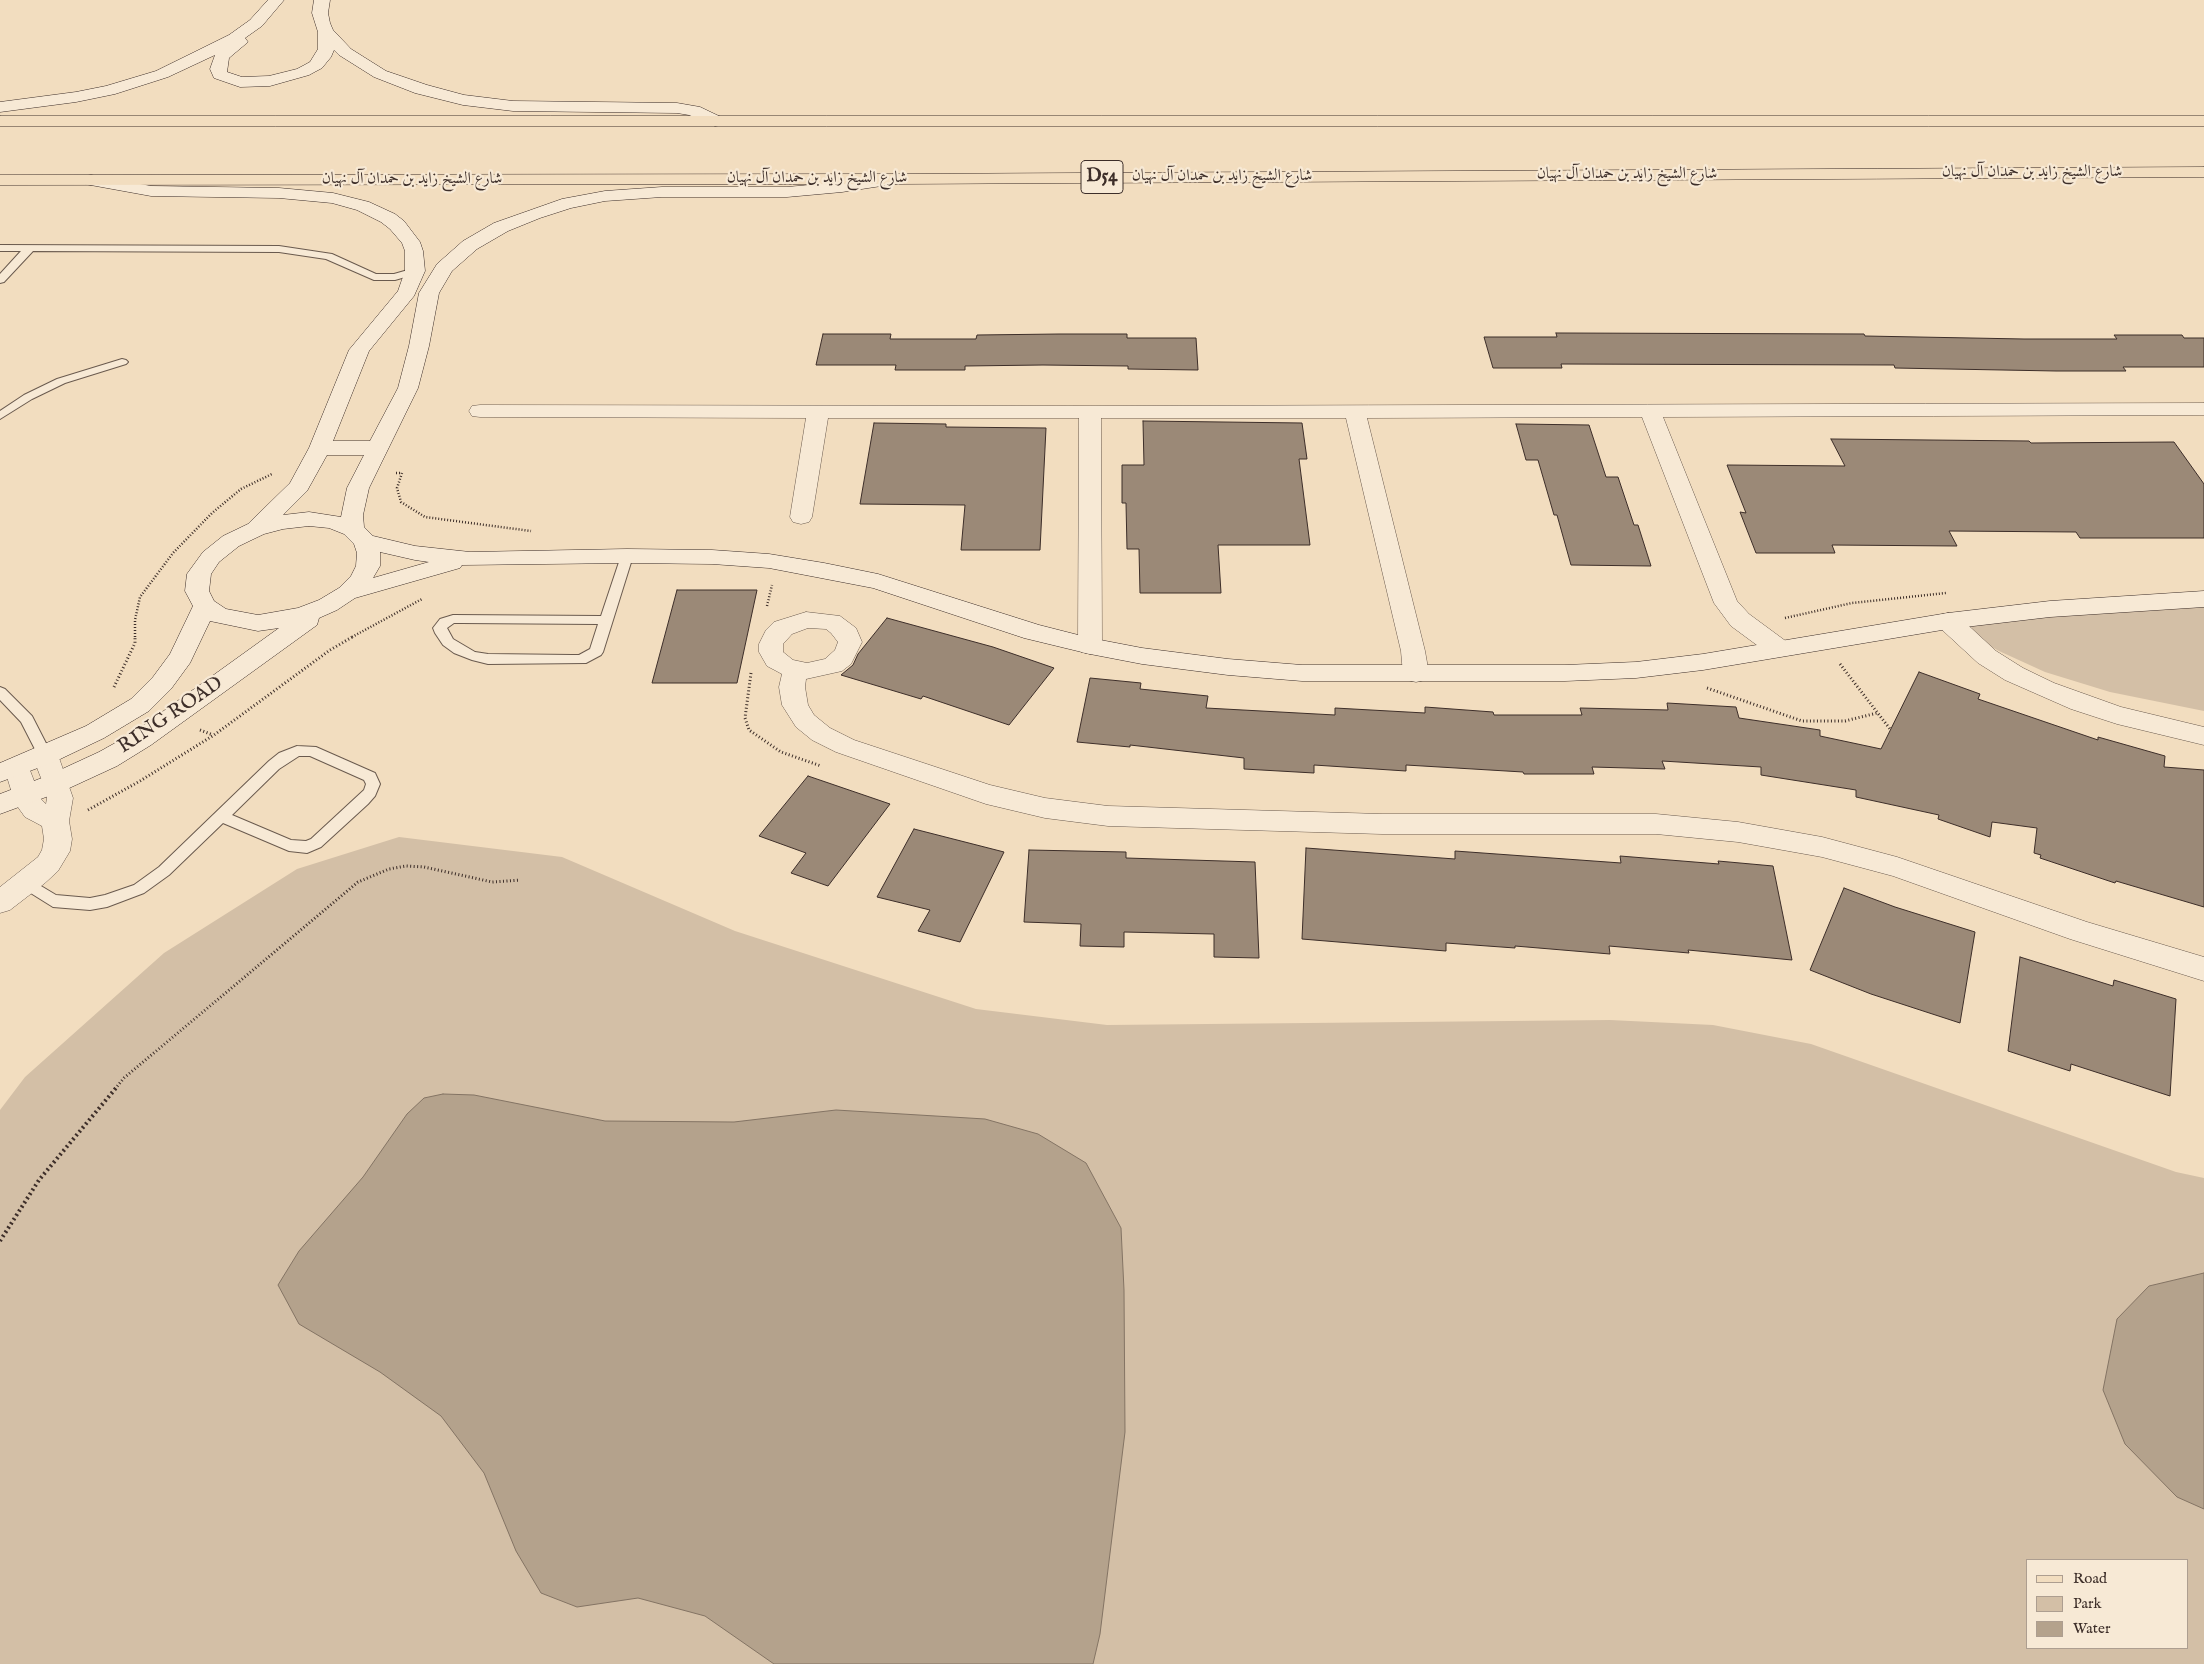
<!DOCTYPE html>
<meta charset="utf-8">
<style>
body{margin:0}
#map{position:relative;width:2204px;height:1664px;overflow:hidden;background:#f2ddbf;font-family:"IM FELL English",serif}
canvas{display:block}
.legend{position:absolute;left:2026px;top:1559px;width:162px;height:90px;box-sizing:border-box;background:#f7e9d5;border:1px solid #ad9e90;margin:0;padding:6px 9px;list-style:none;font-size:15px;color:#3d2e29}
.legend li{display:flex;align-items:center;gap:10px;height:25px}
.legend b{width:25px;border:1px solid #ad9e90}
</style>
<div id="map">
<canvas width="2204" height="1664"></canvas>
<ul class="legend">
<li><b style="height:6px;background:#f2ddbf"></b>Road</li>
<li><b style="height:14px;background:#d3bfa6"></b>Park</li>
<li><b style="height:14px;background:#b4a28c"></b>Water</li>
</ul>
</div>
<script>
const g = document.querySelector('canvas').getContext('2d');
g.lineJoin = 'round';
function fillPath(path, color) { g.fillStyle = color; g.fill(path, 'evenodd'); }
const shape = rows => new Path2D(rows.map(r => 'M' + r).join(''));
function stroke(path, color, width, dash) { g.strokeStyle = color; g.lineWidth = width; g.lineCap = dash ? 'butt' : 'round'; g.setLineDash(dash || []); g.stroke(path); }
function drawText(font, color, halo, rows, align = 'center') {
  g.font = font + ' "IM FELL English",Amiri,serif'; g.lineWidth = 4.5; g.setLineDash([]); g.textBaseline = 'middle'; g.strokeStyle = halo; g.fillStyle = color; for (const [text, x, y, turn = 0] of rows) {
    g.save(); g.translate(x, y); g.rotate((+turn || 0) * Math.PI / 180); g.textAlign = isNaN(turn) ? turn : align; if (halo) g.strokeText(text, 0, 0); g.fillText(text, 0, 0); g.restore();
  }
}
fillPath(shape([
 [2204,604,2204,711,2110,692,2045,672,1999,651,1972,636,1971,622],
 [399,837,562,857,735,931,976,1009,1107,1025,1610,1020,1713,1025,1811,1044,2176,1172,2204,1178,2204,1664,0,1664,0,1110,25,1077,164,953,297,869],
 [2028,1560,2188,1560,2188,1648,2028,1648]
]), '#d3bfa6');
const water = shape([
 [443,1094,474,1095,605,1121,734,1122,836,1110,985,1119,1038,1134,1086,1163,1121,1228,1124,1290,1125,1432,1100,1634,1093,1664,774,1664,705,1616,638,1598,577,1607,541,1593,516,1551,484,1473,441,1416,380,1372,299,1324,278,1285,299,1251,363,1177,407,1114,424,1098,443,1094],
 [2204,1273,2204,1509,2177,1497,2125,1444,2103,1390,2117,1319,2149,1286,2204,1273]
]);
fillPath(water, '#b4a28c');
stroke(water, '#847464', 1);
const building = shape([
 [1556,333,1864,334,1865,336,2024,339,2117,339,2114,335,2182,335,2184,338,2204,338,2204,367,2123,367,2126,371,2056,371,1895,368,1894,365,1561,364,1562,368,1493,368,1484,337,1557,337,1556,333],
 [823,334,891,334,890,339,976,339,977,335,1059,334,1127,334,1127,338,1196,338,1198,370,1128,369,1128,366,1043,365,965,366,965,370,895,370,896,365,816,365,823,334],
 [1143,421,1302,423,1307,459,1299,459,1310,545,1218,545,1221,593,1140,593,1139,549,1127,549,1126,503,1122,503,1122,465,1144,465,1143,421],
 [874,423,946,424,946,427,1046,428,1040,550,961,550,965,505,860,504,874,423],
 [1516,424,1589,425,1606,477,1618,477,1634,525,1638,525,1651,566,1571,565,1557,515,1554,515,1538,460,1526,460,1516,424],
 [1831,439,2029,441,2031,443,2174,442,2204,484,2204,538,2080,538,2076,532,1949,531,1957,546,1832,545,1835,553,1756,553,1740,512,1746,513,1727,465,1845,466,1831,439],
 [677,590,757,590,737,683,652,683,677,590],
 [887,618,993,647,1054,668,1009,725,923,696,921,699,841,675,853,665,858,654,887,618],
 [1919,672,1980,694,1978,699,2098,740,2098,737,2165,756,2164,767,2204,770,2204,907,2116,881,2115,883,2040,858,2041,855,2034,853,2037,828,1992,822,1990,837,1938,819,1939,815,1856,797,1856,790,1761,775,1761,767,1662,761,1665,769,1592,767,1594,774,1524,774,1523,772,1406,765,1406,771,1314,765,1314,773,1244,769,1244,758,1130,745,1130,747,1077,742,1090,678,1141,683,1140,689,1208,696,1206,708,1335,715,1335,708,1425,713,1425,707,1493,712,1494,715,1582,715,1580,708,1668,710,1667,703,1736,707,1739,718,1820,730,1820,736,1881,749,1919,672],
 [808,776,890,804,828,886,791,873,806,853,759,836,808,776],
 [914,829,1004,852,960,942,918,931,930,910,877,897,914,829],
 [1306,848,1455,859,1455,851,1621,863,1620,856,1719,864,1718,861,1773,866,1792,960,1688,950,1689,953,1609,946,1610,954,1515,946,1515,948,1446,943,1446,951,1302,939,1306,848],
 [1029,850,1126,852,1126,858,1255,862,1259,958,1214,957,1214,934,1124,932,1124,947,1080,946,1081,924,1024,922,1029,850],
 [1844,888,1895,907,1975,932,1960,1023,1871,994,1810,970,1844,888],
 [2020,957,2113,986,2114,980,2176,999,2170,1096,2071,1064,2070,1071,2008,1051,2020,957]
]);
fillPath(building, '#9b8977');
stroke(building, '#3d2e29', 1);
const lane = shape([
 [0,245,279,246,332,254,376,274,394,274,415,268,420,271,419,273,395,280,374,280,326,259,279,252,33,251,4,282,0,283,0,274,21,251,0,251,0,245],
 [122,359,126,360,128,362,126,364,65,383,32,399,0,419,0,411,24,395,57,379,122,359],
 [627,552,633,556,603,652,601,655,586,663,488,664,472,660,454,653,443,645,435,633,433,628,440,619,453,615,601,616,621,556,627,552],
 [454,623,461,623,598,624,590,649,579,655,572,655,488,654,475,652,453,639,447,628,454,623],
 [0,687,5,689,32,716,52,755,50,759,40,759,21,722,0,700,0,687],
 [297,746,316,747,375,773,380,784,375,796,368,804,321,847,307,853,289,851,223,823,169,875,144,893,107,907,90,910,53,907,21,887,18,883,21,879,26,877,56,895,90,898,105,895,134,885,159,867,269,761,279,753,297,746],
 [299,756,310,756,364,780,366,784,364,790,311,839,306,841,291,840,232,815,279,769,299,756]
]);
const street = shape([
 [2204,403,2204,415,1663,417,1737,601,1749,614,1787,642,1790,648,1787,654,1778,656,1769,654,1731,626,1714,603,1642,417,1367,418,1425,651,1429,674,1425,680,1416,682,1407,680,1403,674,1401,651,1346,418,1101,418,1102,646,1099,652,1090,654,1081,652,1078,646,1079,418,828,418,812,517,809,522,801,524,793,522,790,517,806,418,480,417,472,416,469,411,472,406,480,405,1090,406,2204,403],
 [806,612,840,616,856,628,862,642,851,664,842,671,806,679,805,687,808,705,814,715,830,728,854,740,990,785,1045,798,1108,806,1382,814,1656,814,1738,822,1822,837,1897,857,2087,922,2204,957,2204,981,2070,939,1893,876,1822,857,1738,842,1656,834,1382,834,1108,826,1045,818,986,804,836,752,812,740,796,727,782,705,779,687,782,674,767,666,759,652,759,644,766,630,774,622,806,612],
 [808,628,826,629,831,633,838,642,835,650,825,659,807,663,793,660,783,652,783,644,792,634,808,628],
 [1948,613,1957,615,1996,651,2023,668,2054,683,2121,707,2204,727,2204,745,2117,724,2071,709,2005,680,1978,663,1939,627,1936,621,1939,615,1948,613],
 [45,746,54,748,58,755,73,798,69,821,72,839,70,851,58,871,45,883,10,910,0,913,0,887,38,857,42,850,44,839,42,826,25,817,15,803,4,767,8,760,17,758,26,760,41,799,46,804,47,798,43,783,32,755,36,748,45,746]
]);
const secondary = shape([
 [268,0,284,0,262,26,245,38,248,42,229,58,227,72,242,77,269,76,297,69,310,62,318,49,318,32,312,13,314,0,330,0,328,13,330,23,333,30,351,49,386,71,427,85,464,95,513,101,677,103,700,107,721,117,724,121,721,125,715,126,689,115,677,113,513,111,463,105,415,93,374,77,339,55,334,50,331,57,322,68,309,75,270,86,240,87,214,78,210,69,215,55,168,77,115,94,76,102,0,112,0,102,76,92,106,86,156,71,229,35,250,20,268,0],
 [895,174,901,175,904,179,901,183,842,192,787,197,662,197,605,201,571,208,540,218,508,231,477,249,452,271,439,293,429,346,418,388,369,488,363,515,364,527,373,536,415,546,470,552,627,549,712,550,769,554,824,563,878,574,1039,625,1090,638,1142,648,1228,659,1302,665,1565,665,1636,662,1703,654,1948,613,2050,601,2204,591,2204,607,2050,617,1948,629,1703,670,1636,678,1565,681,1302,681,1228,675,1142,664,1090,654,1024,638,873,588,769,568,712,564,627,563,462,565,460,568,355,598,337,610,319,618,317,625,151,745,117,766,65,790,0,814,0,794,47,776,99,752,133,733,279,628,258,631,210,621,190,663,171,689,149,711,104,738,54,762,0,782,0,763,86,726,131,699,153,677,170,654,193,606,185,591,187,574,203,552,223,536,248,524,290,483,309,448,349,350,398,291,405,271,405,251,402,243,390,229,381,222,357,210,332,203,279,198,151,196,85,184,82,180,85,176,91,175,151,186,279,188,333,193,369,202,395,214,404,221,420,242,423,251,425,271,414,296,369,351,333,441,370,441,398,388,409,346,419,293,437,264,463,241,494,223,562,199,605,191,662,187,787,187,842,182,895,174],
 [327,455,364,455,347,488,341,517,309,512,283,515,307,491,327,455],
 [309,526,329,528,344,534,354,544,357,553,356,566,351,576,339,588,319,600,298,608,258,615,226,609,214,601,209,591,211,574,219,562,239,546,264,534,283,529,309,526],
 [380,552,415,560,429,562,373,578,380,566,380,552]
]);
const primary = shape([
 [0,116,2204,116,2204,126,0,126,0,116],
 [2204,167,2204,177,895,184,0,185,0,175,895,174,2204,167]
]);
stroke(lane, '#6a5a4e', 2);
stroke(street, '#6a5a4e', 1);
stroke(secondary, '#3d2e29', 1);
stroke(primary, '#3d2e29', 1);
stroke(shape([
 [396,473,402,473,397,488,401,502,425,517,531,531],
 [767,606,772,585],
 [1785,618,1852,603,1946,593],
 [135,637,135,620,140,597,173,553,212,513,241,489,272,474],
 [352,637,422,599]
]), '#3d2e29', 2.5, [1, 2]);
stroke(shape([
 [1840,664,1890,729],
 [751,673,745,718,749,730,781,752,821,766],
 [114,687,135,643,135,636],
 [1707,688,1802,721,1845,721,1877,713],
 [200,730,213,735],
 [88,810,140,781,214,735,330,650,354,636],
 [115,1089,124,1078,358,882,389,869,406,866,424,867,492,882,520,880]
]), '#3d2e29', 3, [1, 2.5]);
stroke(shape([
 [0,1241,39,1180,116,1088]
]), '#3d2e29', 4, [2, 3]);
fillPath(lane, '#f7e9d5');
fillPath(street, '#f7e9d5');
fillPath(secondary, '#f7e9d5');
fillPath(primary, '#f2ddbf');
drawText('16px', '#3d2e29', '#f7e9d5', [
 ["شارع الشيخ زايد بن حمدان آل نهيان",2032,173],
 ["شارع الشيخ زايد بن حمدان آل نهيان",1627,175],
 ["شارع الشيخ زايد بن حمدان آل نهيان",1222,177],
 ["شارع الشيخ زايد بن حمدان آل نهيان",817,179],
 ["شارع الشيخ زايد بن حمدان آل نهيان",412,180]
]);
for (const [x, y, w] of [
 [1102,177,42]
]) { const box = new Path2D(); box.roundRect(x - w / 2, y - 16.5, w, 33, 4); g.fillStyle = '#f7e9d5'; g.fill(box); stroke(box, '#3d2e29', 1); }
drawText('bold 19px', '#3d2e29', null, [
 ["D54",1102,177]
]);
drawText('20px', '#3d2e29', '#f7e9d5', [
 ["RING ROAD",171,716,-34]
]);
</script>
